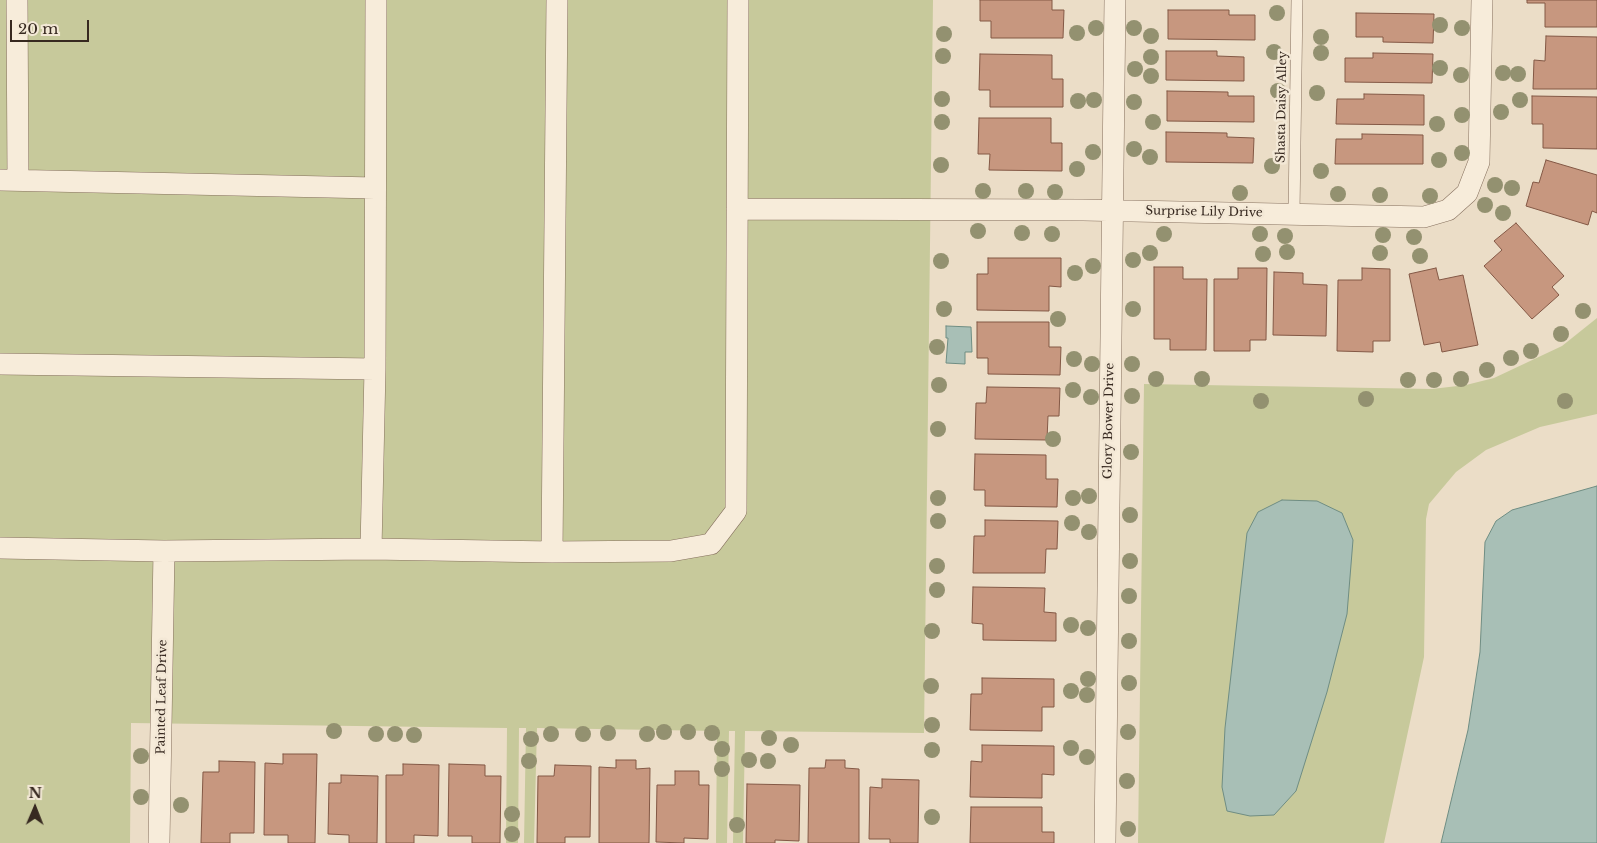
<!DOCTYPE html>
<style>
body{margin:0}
#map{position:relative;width:1597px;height:843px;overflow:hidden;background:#ebddc7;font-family:"Libre Baskerville",serif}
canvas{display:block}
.north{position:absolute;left:10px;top:783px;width:50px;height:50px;-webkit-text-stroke:4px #f3e8d6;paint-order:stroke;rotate:1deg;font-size:14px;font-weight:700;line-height:20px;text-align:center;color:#372920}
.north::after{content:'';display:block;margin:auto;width:18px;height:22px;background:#372920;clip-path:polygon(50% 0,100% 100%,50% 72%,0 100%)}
.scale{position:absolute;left:10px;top:20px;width:79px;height:22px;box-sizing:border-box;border:2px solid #372920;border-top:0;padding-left:6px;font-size:15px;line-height:18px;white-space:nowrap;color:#372920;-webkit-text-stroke:4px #f3e8d6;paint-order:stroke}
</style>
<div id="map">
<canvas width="1597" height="843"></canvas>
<div class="north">N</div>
<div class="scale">20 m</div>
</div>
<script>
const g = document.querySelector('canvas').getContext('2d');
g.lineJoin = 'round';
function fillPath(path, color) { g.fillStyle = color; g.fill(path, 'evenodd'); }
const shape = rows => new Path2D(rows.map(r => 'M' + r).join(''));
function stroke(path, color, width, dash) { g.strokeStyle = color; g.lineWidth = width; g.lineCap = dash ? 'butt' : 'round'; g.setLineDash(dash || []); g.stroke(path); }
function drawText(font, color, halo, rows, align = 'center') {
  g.font = font + ' "Libre Baskerville",serif'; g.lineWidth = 5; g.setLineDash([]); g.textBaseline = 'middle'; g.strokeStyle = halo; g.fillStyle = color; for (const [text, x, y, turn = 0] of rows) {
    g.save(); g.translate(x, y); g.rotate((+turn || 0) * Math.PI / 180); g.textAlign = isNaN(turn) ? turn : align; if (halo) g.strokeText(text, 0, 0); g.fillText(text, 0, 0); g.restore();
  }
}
fillPath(shape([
 [0,0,933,0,924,733,745,731,743,843,733,843,735,731,729,731,727,843,716,843,717,731,537,728,534,843,524,843,526,728,519,728,518,843,506,843,507,728,131,723,130,843,0,843],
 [1597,318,1597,414,1540,427,1486,450,1456,472,1429,504,1426,519,1424,657,1384,843,1138,843,1144,384,1432,389,1466,385,1494,378,1562,346]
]), '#c7c99b');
const water = shape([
 [946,326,971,327,972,352,965,352,965,364,946,363,948,338,946,338,946,326],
 [1597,486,1597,843,1441,843,1468,730,1480,652,1485,542,1496,521,1512,510,1597,486],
 [1282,500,1317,501,1342,513,1353,540,1347,614,1327,692,1296,791,1274,815,1250,816,1227,811,1222,787,1225,728,1247,533,1258,512,1282,500]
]);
fillPath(water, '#a8bfb6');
stroke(water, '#6f8d83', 1);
const building = shape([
 [980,0,1052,0,1052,10,1064,10,1063,38,991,38,991,21,980,21,980,0],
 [1527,0,1597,0,1597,27,1545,27,1545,3,1527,3,1527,0],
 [1168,10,1229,10,1229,15,1255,15,1255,40,1168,39,1168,10],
 [1356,13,1434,14,1433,43,1383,42,1383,37,1356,37,1356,13],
 [1546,36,1597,37,1597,89,1533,89,1534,60,1545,61,1546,36],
 [1166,51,1217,51,1217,56,1244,57,1244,81,1166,80,1166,51],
 [1373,53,1433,54,1432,83,1345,82,1345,58,1373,58,1373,53],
 [980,54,1052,55,1052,79,1063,79,1063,107,990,107,990,90,979,90,980,54],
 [1167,91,1228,92,1228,96,1254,96,1254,122,1167,121,1167,91],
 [1364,94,1424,95,1424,125,1336,124,1337,99,1364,99,1364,94],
 [1532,96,1597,97,1597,149,1543,148,1543,124,1532,124,1532,96],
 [979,118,1051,118,1051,143,1062,143,1062,171,989,170,990,154,978,154,979,118],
 [1166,132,1227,133,1227,137,1254,138,1253,163,1166,162,1166,132],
 [1362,134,1423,135,1423,164,1335,164,1336,139,1362,139,1362,134],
 [1546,160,1597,175,1597,213,1592,211,1588,225,1526,206,1533,182,1539,183,1546,160],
 [1516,223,1564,276,1552,287,1559,295,1532,319,1484,266,1502,250,1494,241,1516,223],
 [988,258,1061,258,1061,287,1049,286,1049,311,977,310,977,274,988,274,988,258],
 [1154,267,1183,267,1183,279,1207,279,1206,350,1170,350,1170,339,1154,339,1154,267],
 [1238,268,1267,268,1266,340,1250,340,1250,351,1214,351,1214,279,1238,279,1238,268],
 [1362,268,1390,269,1390,341,1373,341,1373,352,1337,351,1338,280,1362,280,1362,268],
 [1436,268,1439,280,1463,275,1478,345,1442,352,1440,342,1424,345,1409,274,1436,268],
 [1274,272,1303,273,1303,284,1327,285,1326,336,1273,335,1274,272],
 [977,322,1049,322,1049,347,1061,347,1060,375,988,374,988,358,977,358,977,322],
 [987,387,1060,388,1059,416,1048,416,1047,440,975,439,976,403,986,403,987,387],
 [975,454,1046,455,1046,479,1058,479,1057,507,985,506,985,490,974,490,975,454],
 [985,520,1058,521,1057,549,1046,549,1045,573,973,573,974,536,985,536,985,520],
 [973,587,1045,588,1044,612,1056,613,1056,641,983,640,983,624,972,623,973,587],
 [982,678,1054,679,1054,707,1042,707,1042,731,970,730,971,694,982,694,982,678],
 [982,745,1054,746,1054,775,1042,774,1042,798,970,797,971,761,982,762,982,745],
 [283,754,317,754,315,843,288,843,288,835,264,835,265,763,283,764,283,754],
 [616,760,636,760,636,769,650,768,649,843,599,843,599,767,616,768,616,760],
 [826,760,845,760,845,768,859,769,859,843,808,843,809,768,825,768,826,760],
 [219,761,255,762,254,833,230,833,230,843,201,843,203,772,219,772,219,761],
 [403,764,439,765,438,836,414,835,414,843,386,843,386,775,403,775,403,764],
 [449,764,485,765,485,776,501,776,500,843,472,843,472,836,448,836,449,764],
 [555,765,591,766,590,837,565,837,565,843,537,843,538,776,554,776,555,765],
 [675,771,699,771,699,785,709,785,708,839,684,838,684,843,656,842,657,785,675,785,675,771],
 [341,775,378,776,377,843,349,843,349,835,328,834,329,783,341,783,341,775],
 [882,779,919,780,918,843,890,843,890,839,869,839,870,787,882,788,882,779],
 [747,784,800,785,799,841,775,840,775,843,746,843,747,784],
 [971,807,1042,807,1042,832,1054,832,1054,843,970,843,971,807]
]);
fillPath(building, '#c7977f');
stroke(building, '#835845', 1);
const service = shape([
 [1294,214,1297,0]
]);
const minor = shape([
 [17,0,18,180],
 [0,180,375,188],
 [737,209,1083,210,1424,217,1448,210,1467,193,1479,162,1482,0],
 [0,364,375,369],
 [0,548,164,551,371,549,552,552,671,551,711,544,736,511,738,0],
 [371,549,375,369,376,0],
 [552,552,557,0],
 [159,843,164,551],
 [1105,843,1115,0]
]);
stroke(service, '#86705e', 12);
stroke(minor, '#86705e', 22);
stroke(service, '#f7ecda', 11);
stroke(minor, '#f7ecda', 21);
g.fillStyle = '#939170';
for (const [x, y] of [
 [1277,13],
 [1440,25],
 [1096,28],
 [1134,28],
 [1462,28],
 [1077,33],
 [944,34],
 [1151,36],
 [1321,37],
 [1274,52],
 [1321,53],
 [943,56],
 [1151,57],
 [1440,68],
 [1135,69],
 [1503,73],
 [1518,74],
 [1461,75],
 [1151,76],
 [1278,91],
 [1317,93],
 [942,99],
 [1094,100],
 [1520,100],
 [1078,101],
 [1134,102],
 [1501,112],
 [1462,115],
 [942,122],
 [1153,122],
 [1437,124],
 [1134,149],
 [1093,152],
 [1462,153],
 [1150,157],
 [1439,160],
 [941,165],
 [1272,166],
 [1077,169],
 [1321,171],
 [1495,185],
 [1512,188],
 [983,191],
 [1026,191],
 [1055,192],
 [1240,193],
 [1338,194],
 [1380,195],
 [1430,196],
 [1485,205],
 [1503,213],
 [978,231],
 [1022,233],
 [1052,234],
 [1164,234],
 [1260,234],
 [1383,235],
 [1285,236],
 [1414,237],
 [1287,252],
 [1150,253],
 [1380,253],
 [1263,254],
 [1420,256],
 [1133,260],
 [941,261],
 [1093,266],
 [1075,273],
 [944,309],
 [1133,309],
 [1583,311],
 [1058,319],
 [1561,334],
 [937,347],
 [1531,351],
 [1511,358],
 [1074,359],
 [1092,364],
 [1132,364],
 [1487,370],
 [1156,379],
 [1202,379],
 [1461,379],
 [1408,380],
 [1434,380],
 [939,385],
 [1073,390],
 [1132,396],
 [1091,397],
 [1366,399],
 [1261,401],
 [1565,401],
 [938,429],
 [1053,439],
 [1131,452],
 [1089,496],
 [938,498],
 [1073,498],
 [1130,515],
 [938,521],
 [1072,523],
 [1089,532],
 [1130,561],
 [937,566],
 [937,590],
 [1129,596],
 [1071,625],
 [1088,628],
 [932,631],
 [1129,641],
 [1088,679],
 [1129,683],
 [931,686],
 [1071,691],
 [1087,695],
 [932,725],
 [334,731],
 [664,732],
 [688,732],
 [1128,732],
 [608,733],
 [712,733],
 [376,734],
 [395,734],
 [551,734],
 [583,734],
 [647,734],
 [414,735],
 [769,738],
 [531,739],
 [791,745],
 [1071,748],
 [722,749],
 [932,750],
 [141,756],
 [1087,757],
 [749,760],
 [529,761],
 [768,761],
 [722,769],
 [1127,781],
 [141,797],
 [181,805],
 [512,814],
 [932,817],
 [737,825],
 [1128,829],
 [512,834]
]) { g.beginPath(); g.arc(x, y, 8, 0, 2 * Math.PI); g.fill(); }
drawText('12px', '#372920', '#f3e8d6', [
 ["Shasta Daisy Alley",1282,107,-89],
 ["Surprise Lily Drive",1204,212,1],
 ["Glory Bower Drive",1109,421,-89],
 ["Painted Leaf Drive",162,697,-89]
]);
</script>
